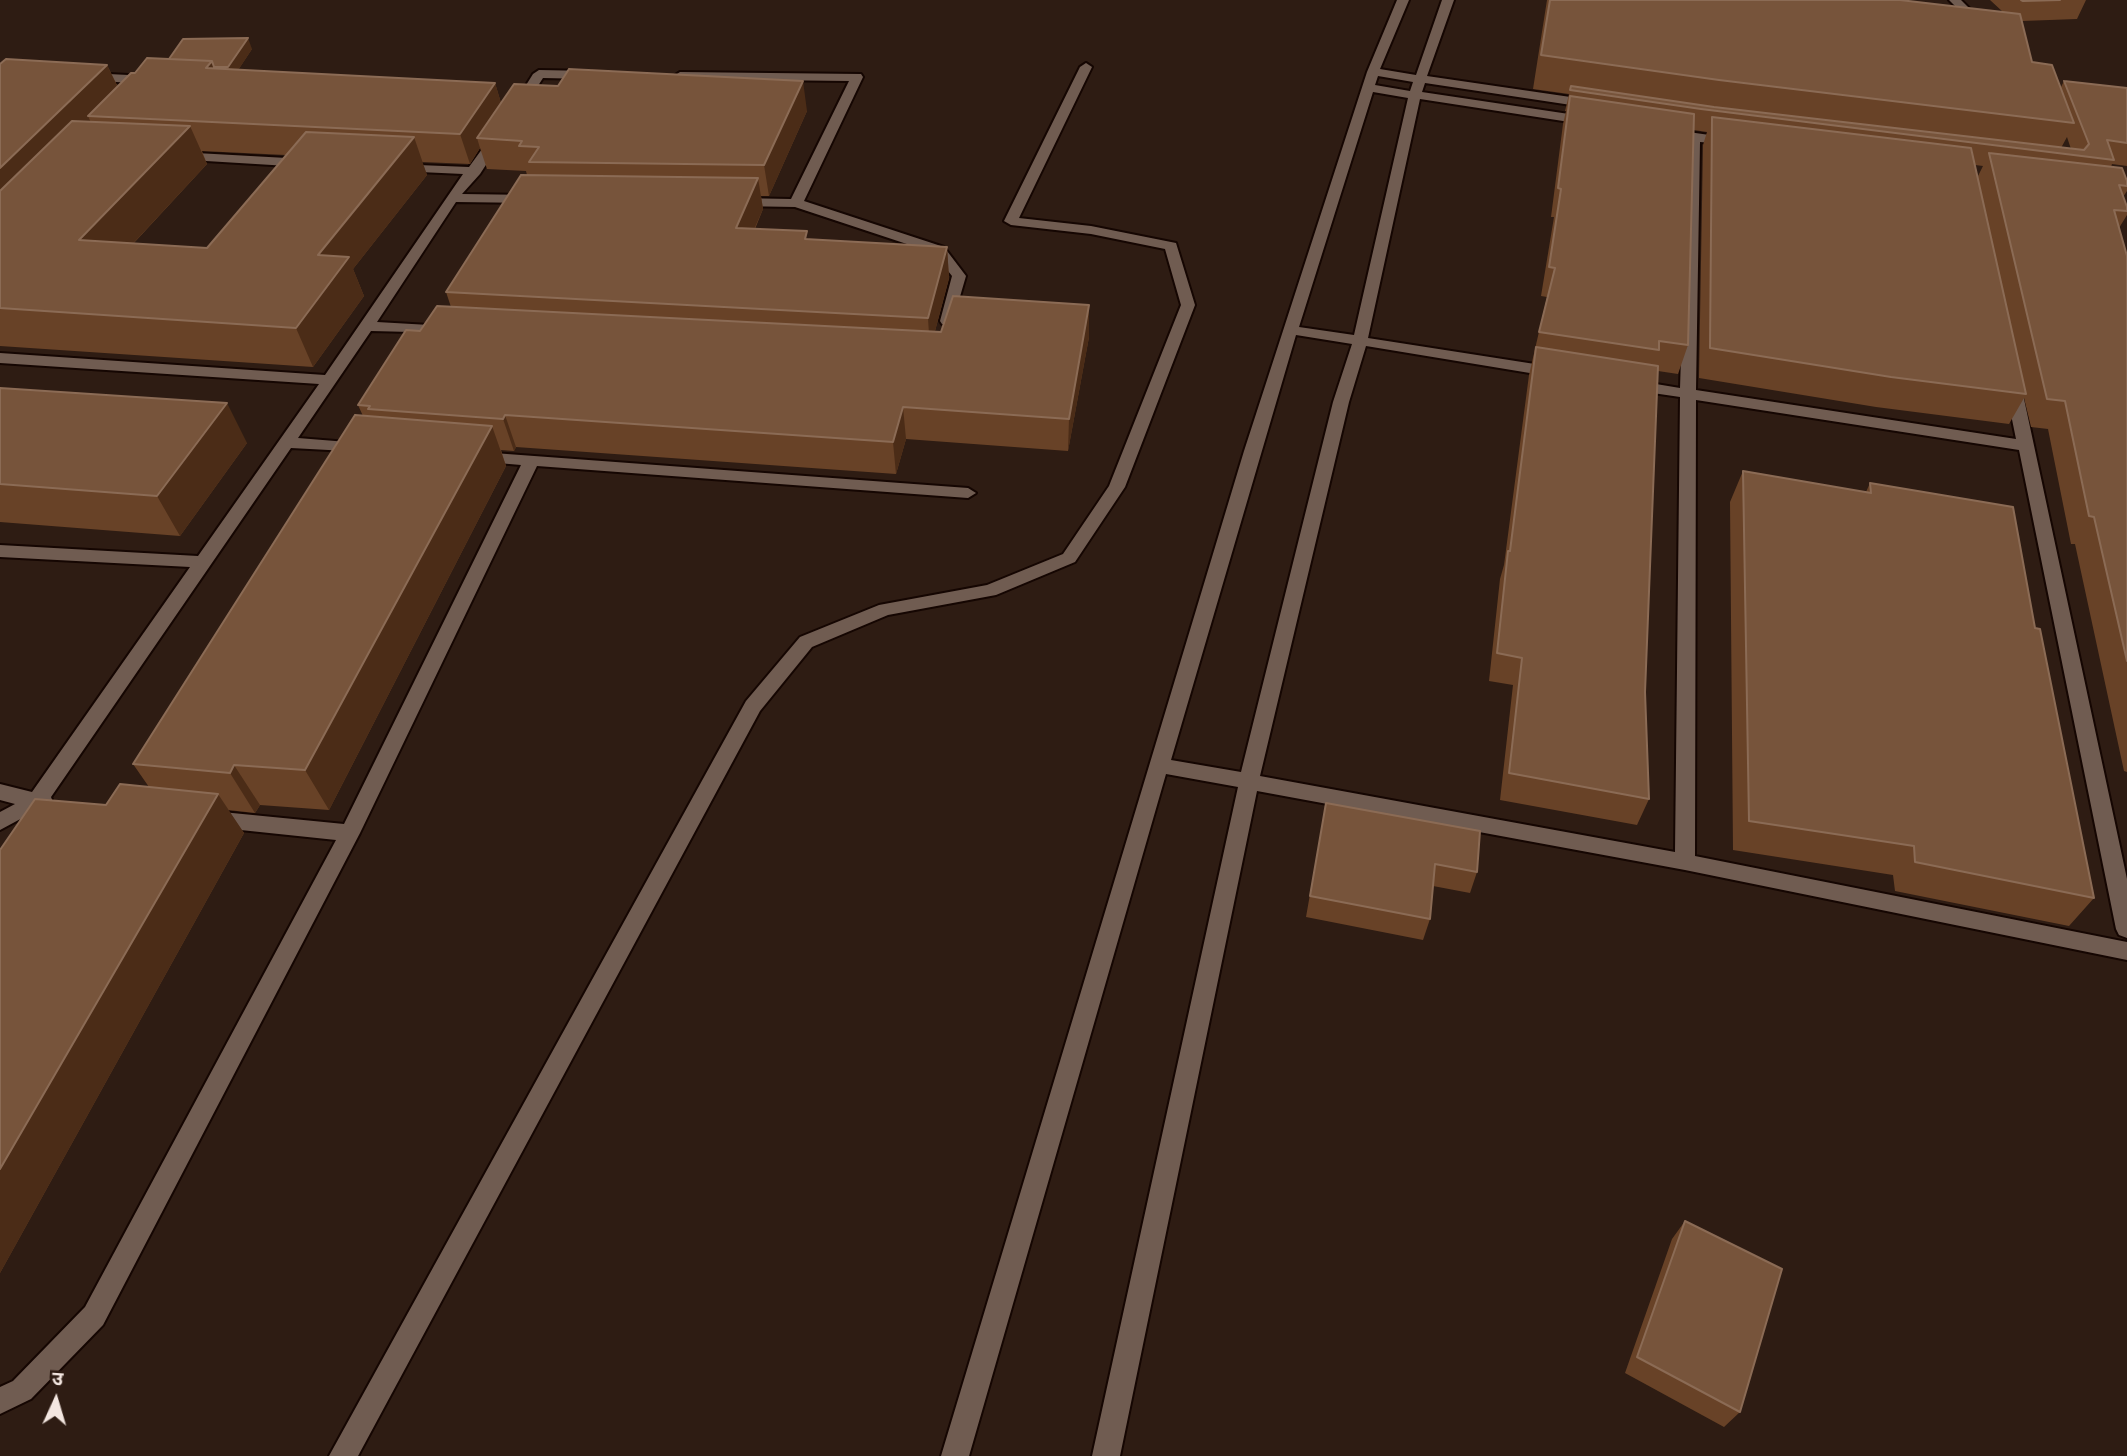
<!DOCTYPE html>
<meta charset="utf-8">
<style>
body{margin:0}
#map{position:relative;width:2127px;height:1456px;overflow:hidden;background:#2e1c13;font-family:Montserrat,"Noto Sans Devanagari",sans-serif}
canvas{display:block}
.north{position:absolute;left:21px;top:1365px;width:70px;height:70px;-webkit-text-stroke:5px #2e1c13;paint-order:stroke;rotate:4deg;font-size:19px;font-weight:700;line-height:28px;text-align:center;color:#f3e6e0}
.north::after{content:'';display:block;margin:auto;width:24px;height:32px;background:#f3e6e0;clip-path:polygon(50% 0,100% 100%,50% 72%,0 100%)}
</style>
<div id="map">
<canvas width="2127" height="1456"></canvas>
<div class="north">उ</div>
</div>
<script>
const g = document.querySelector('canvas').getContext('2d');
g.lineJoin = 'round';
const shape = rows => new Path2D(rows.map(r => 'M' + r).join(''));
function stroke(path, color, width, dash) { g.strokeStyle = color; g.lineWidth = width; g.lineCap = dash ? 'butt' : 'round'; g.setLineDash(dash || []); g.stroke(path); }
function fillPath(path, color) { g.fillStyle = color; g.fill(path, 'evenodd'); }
const minor = shape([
 [1397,0,1409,0,1380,69,1416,75,1442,0,1454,0,1427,76,1591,100,1597,104,1591,108,1425,83,1422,92,1589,117,1595,121,1589,125,1420,99,1368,338,1554,367,1562,372,1554,377,1366,346,1349,402,1260,776,1675,852,1680,397,1632,390,1624,385,1632,380,1680,388,1688,140,1662,136,1661,133,1667,129,1731,138,1737,142,1736,145,1700,142,1696,390,2016,439,2005,385,2013,380,2021,385,2127,879,2127,938,2119,935,2116,929,2019,450,1696,400,1695,856,2127,942,2127,960,1685,870,1257,791,1120,1456,1092,1456,1238,787,1166,774,969,1456,941,1456,1244,451,1367,72,1397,0],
 [1378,76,1413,82,1410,91,1375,85,1378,76],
 [1373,92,1408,98,1354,335,1299,327,1373,92],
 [1296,335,1352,344,1333,402,1241,772,1171,760,1296,335],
 [1949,0,1961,0,1985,24,1985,28,1977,28,1949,0],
 [1086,63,1092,67,1019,218,1091,226,1176,243,1195,305,1125,487,1075,562,996,595,888,615,812,647,760,711,358,1456,329,1456,746,701,800,637,879,605,987,585,1063,554,1109,486,1181,305,1165,249,1091,234,1011,225,1004,221,1080,67,1086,63],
 [539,70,590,71,596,75,590,79,543,78,523,109,515,109,513,106,533,74,539,70],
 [680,72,861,74,863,77,804,201,944,247,966,276,952,324,942,324,940,321,952,276,934,253,795,207,737,206,730,202,737,198,791,199,849,81,676,79,674,76,680,72],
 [88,73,149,76,155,80,149,84,84,80,82,77,88,73],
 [498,133,504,137,480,174,462,194,532,195,539,199,532,203,456,202,377,322,447,326,452,327,454,330,452,333,371,331,298,438,360,443,366,444,368,448,366,452,291,448,51,797,53,802,50,808,39,809,0,830,0,812,15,804,0,800,0,784,32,792,190,567,0,557,0,545,198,556,319,384,0,363,0,353,325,375,463,174,398,171,393,170,393,164,469,167,493,134,498,133],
 [178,152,305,159,312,163,305,167,173,159,171,156,178,152],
 [480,452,968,488,976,493,968,498,537,466,360,833,103,1325,31,1399,0,1414,0,1387,13,1381,85,1307,336,840,212,827,205,825,202,819,205,813,212,811,344,824,521,465,474,461,472,457,480,452]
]);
stroke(minor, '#150602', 4);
fillPath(minor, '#705c51');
fillPath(shape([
 [1547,0,1900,0,2003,12,1990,0,2086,0,2077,19,2022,21,2032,62,2061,87,2064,81,2127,88,2127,166,2112,164,2111,167,2127,181,2127,191,2123,197,2127,207,2127,215,2119,228,2127,256,2127,773,2127,772,2124,771,2075,544,2071,544,2048,429,2031,427,2024,398,2009,424,1876,407,1699,378,1703,145,1707,132,1694,130,1688,345,1678,374,1658,371,1645,692,1649,799,1637,825,1500,800,1513,685,1489,681,1500,579,1504,565,1529,375,1547,297,1541,296,1554,217,1551,217,1563,124,1566,111,1565,111,1566,107,1569,94,1533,89],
 [2067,137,2071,149,2061,148],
 [1975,165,1983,166,1978,176],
 [252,49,238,70,495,83,501,103,807,111,769,196,761,196,763,209,755,229,809,239,947,247,949,278,935,331,941,332,1089,305,1089,337,1068,451,906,439,896,474,516,447,514,451,501,450,506,466,329,810,260,805,255,813,228,810,244,833,0,1273,0,850,149,787,133,764,363,416,358,405,420,331,451,307,446,292,527,175,526,171,487,169,480,148,470,164,422,162,427,175,353,269,364,296,313,367,0,346,0,64,107,65,118,87,135,73,169,59],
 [202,151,286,155,207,248,133,244,207,164],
 [0,388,247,443,180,536,0,522],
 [1743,471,1866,492,1870,483,2035,628,2094,898,2069,926,1895,891,1893,875,1733,850,1730,502],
 [1326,803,1477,872,1470,893,1433,886,1430,919,1423,940,1306,917],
 [1685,1221,1740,1412,1724,1427,1625,1373,1672,1239]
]), '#684227');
fillPath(shape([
 [248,38,252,49,233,78,228,67],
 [212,61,224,91,206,68],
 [107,65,125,102,88,116,95,132,0,228,0,168],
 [803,81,807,111,769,196,764,165],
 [495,83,504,113,477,138,480,148,470,164,460,134],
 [190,126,207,164,100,279,79,240],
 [414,137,427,175,353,269,364,296,313,367,296,328,318,255],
 [758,178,763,209,741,259,736,228],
 [947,247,949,278,930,350,928,318],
 [1089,305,1089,337,1068,451,1069,419],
 [227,403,247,443,180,536,157,496],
 [903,407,906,439,896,474,893,442],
 [505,415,516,447,514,451,503,419],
 [492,426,506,466,329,810,305,770],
 [234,765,260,805,255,813,230,773],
 [218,794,244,833,0,1273,0,1169]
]), '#4b2c17');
const building = shape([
 [1550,0,1900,0,2020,14,2032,62,2052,65,2074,123,1719,80,1541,55,1550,0],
 [2021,0,2060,0,2023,1,2021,0],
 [248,38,228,67,214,67,212,61,169,59,183,39,248,38],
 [147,58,212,61,206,68,495,83,460,134,88,116,131,73,135,73,147,58],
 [6,59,107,65,0,168,0,64,6,59],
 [569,69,803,81,764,165,529,162,539,147,519,146,522,141,477,138,514,84,558,86,569,69],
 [2064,81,2127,88,2127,143,2107,140,2114,160,1701,109,1570,90,1571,86,1714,107,2084,150,2089,144,2064,81],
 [1570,96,1694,114,1688,345,1659,341,1659,350,1539,332,1555,268,1549,267,1561,189,1558,188,1570,96],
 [1712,117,1971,148,2026,394,1891,377,1710,348,1712,117],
 [72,121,190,126,79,240,207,248,306,132,414,137,318,255,349,257,296,328,0,308,0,191,72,121],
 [1989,153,2122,168,2127,181,2127,186,2119,185,2127,207,2127,211,2114,210,2127,256,2127,661,2094,517,2089,516,2065,401,2047,399,1989,153],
 [521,175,758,178,736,228,807,231,805,239,947,247,928,318,446,292,521,175],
 [953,296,1089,305,1069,419,903,407,893,442,505,415,503,419,368,409,370,406,358,405,406,330,420,331,437,306,941,332,953,296],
 [1536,347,1658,366,1645,692,1649,799,1509,773,1522,658,1497,653,1508,551,1510,551,1536,347],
 [0,388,227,403,157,496,0,484,0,388],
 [355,415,492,426,305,770,234,765,230,773,133,764,355,415],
 [1743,471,1871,493,1870,483,2013,507,2035,628,2040,629,2094,898,1915,862,1914,846,1749,821,1743,471],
 [120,784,218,794,0,1169,0,850,35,799,106,805,120,784],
 [1326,803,1480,831,1477,872,1435,864,1430,919,1310,896,1326,803],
 [1685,1221,1782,1269,1740,1412,1637,1357,1685,1221]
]);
fillPath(building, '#77543b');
stroke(building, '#8b6b55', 2);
</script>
